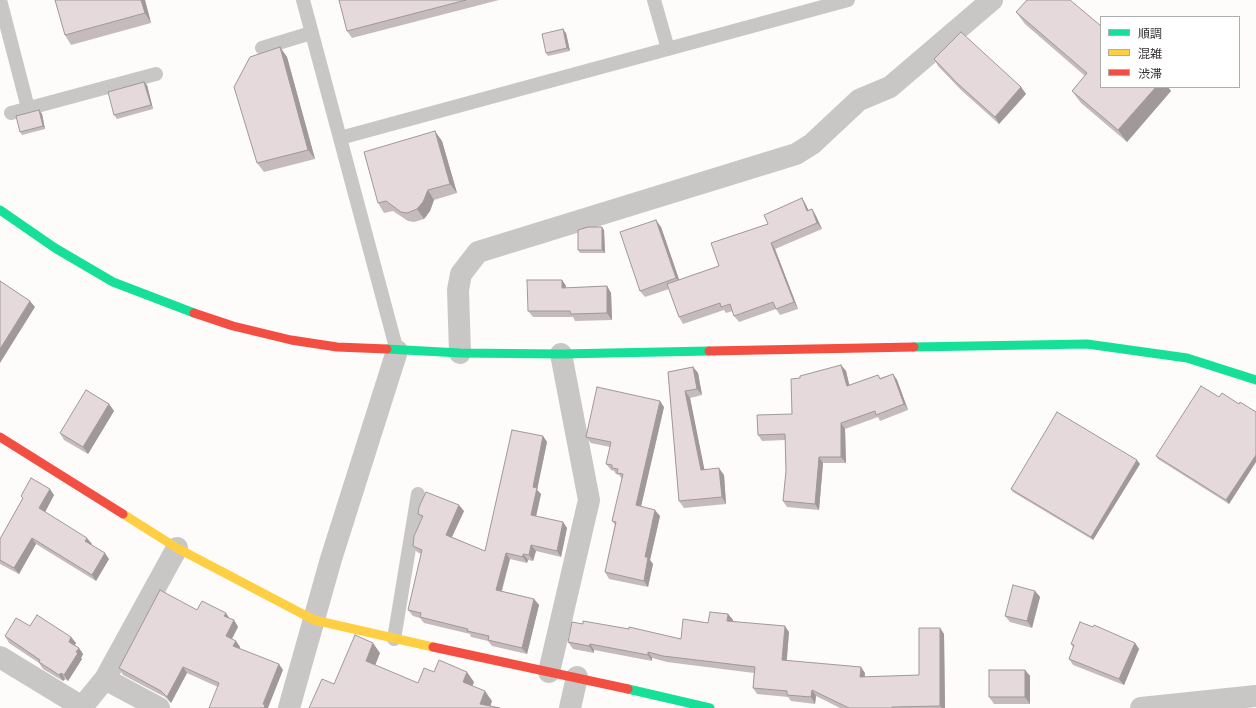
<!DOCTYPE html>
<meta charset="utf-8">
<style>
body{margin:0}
#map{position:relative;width:1256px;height:708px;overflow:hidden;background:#fdfcfb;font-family:"IBM Plex Serif","Noto Sans JP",serif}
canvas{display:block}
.legend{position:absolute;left:1100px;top:16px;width:140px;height:72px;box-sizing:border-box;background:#fff;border:1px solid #aeadac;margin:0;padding:5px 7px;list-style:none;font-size:12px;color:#343130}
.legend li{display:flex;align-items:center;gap:8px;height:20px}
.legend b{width:20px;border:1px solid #aeadac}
</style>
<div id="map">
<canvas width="1256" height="708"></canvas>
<ul class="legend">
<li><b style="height:5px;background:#16e098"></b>順調</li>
<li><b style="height:5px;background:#ffcf43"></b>混雑</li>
<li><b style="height:5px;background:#f24e42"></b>渋滞</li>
</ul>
</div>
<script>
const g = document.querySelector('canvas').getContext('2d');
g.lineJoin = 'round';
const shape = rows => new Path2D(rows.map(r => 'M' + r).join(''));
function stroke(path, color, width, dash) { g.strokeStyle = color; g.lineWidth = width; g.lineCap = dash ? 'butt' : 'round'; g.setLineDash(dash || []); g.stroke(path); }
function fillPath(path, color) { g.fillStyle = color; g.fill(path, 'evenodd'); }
stroke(shape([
 [0,0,28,108],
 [303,0,397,351],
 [654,0,668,49],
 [262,48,311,33],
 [11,113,156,74],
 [340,138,848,0],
 [394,639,418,494]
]), '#c8c7c6', 14);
stroke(shape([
 [460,353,458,290,461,274,478,252,796,154,812,144,859,100,890,87,992,0],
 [0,657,82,707,105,679,177,548],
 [549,672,589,500,561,354],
 [105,679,159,708],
 [289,708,331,559,397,351],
 [570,708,577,677],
 [1141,708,1256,696]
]), '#c8c7c6', 22);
stroke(shape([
 [0,210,55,248,113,282,194,313],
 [914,347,1087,344,1187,358,1256,380],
 [387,349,460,353,561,354,709,351],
 [628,689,710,708]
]), '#16e098', 9);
stroke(shape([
 [123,514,177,548,314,620,433,647]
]), '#ffcf43', 9);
stroke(shape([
 [194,313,233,326,291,340,337,347,387,349],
 [709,351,914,347],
 [0,437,123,514],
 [433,647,628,689]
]), '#f24e42', 9);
fillPath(shape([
 [55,0,145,0,151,23,71,45,65,35],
 [339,0,499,0,352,38,347,31],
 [1016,12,1101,26,1101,87,1168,87,1171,91,1127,142,1081,103,1072,91,1085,76,1025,24],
 [566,33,570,51,548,56,546,53],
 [280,47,287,57,315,159,264,172,257,163],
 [934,59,1021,87,1026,94,999,124,961,90,938,66],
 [147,85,153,109,117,119,114,115],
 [39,110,42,114,45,129,22,135,20,132],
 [442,141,457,193,434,200,430,211,424,219,414,222,408,221,393,211,384,213,378,203],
 [802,198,806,205,808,210,812,209,816,216,822,229,775,249,798,309,780,315,776,309,739,322,734,316,733,311,726,313,724,310,683,324,679,317,669,289,645,297,640,291,661,227,679,280,719,266,768,224],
 [604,230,605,253,580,253,578,250],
 [562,280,566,286,566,288,607,286,611,293,612,320,575,321,573,317,533,317,528,311],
 [841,365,846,371,849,385,878,375,880,378,893,374,897,380,908,410,880,421,878,417,845,429,846,463,823,463,819,510,787,507,783,501,786,471,785,440,762,441,758,435,792,414,800,378],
 [693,367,698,373,702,395,690,398,704,470,724,475,726,504,684,508,679,501,668,372],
 [1219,397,1239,404,1256,412,1256,462,1229,504,1158,459,1156,456],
 [109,404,114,411,88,454,64,440,60,433],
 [664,407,641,506,660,516,650,560,653,564,648,587,609,579,605,572,615,525,612,521,622,479,619,475,616,474,614,471,611,470,606,464,610,447,591,443,586,437],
 [543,436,547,442,537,490,541,494,536,516,563,522,567,528,561,557,536,551,533,561,528,560,527,563,510,559,502,591,534,599,539,605,527,654,492,646,488,641,471,637,470,634,424,623,420,618,413,616,408,610,421,554,417,552,413,546,422,519,418,514,464,511,452,537,485,551],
 [1140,464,1093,540,1013,492,1011,489],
 [54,495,45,512,92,544,91,545,109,559,96,581,36,544,19,574,0,564,0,539,23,499,21,496],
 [1035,591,1040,597,1032,628,1010,622,1005,616],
 [197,610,230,619,234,620,238,627,232,639,236,641,240,647,239,649,283,670,218,687,187,673,171,703,165,697,123,675,119,668],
 [728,614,733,620,732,621,789,632,787,660,865,673,865,677,919,675,940,628,944,634,945,708,840,708,816,696,815,704,791,701,788,697,757,694,753,688,754,673,667,662,652,658,652,661,594,650,594,653,573,649,568,642,583,624,681,639,708,623],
 [30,626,71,637,76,643,75,645,79,648,83,654,81,658,82,659,68,681,65,679,63,681,43,669,39,663,9,643,5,636],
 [1135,643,1139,649,1124,685,1073,665,1069,659,1073,647,1071,644],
 [1025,670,1030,676,1030,704,994,704,989,697]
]), '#c5bbbc');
fillPath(shape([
 [141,0,145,0,151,23,145,13],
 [563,29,566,33,570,51,567,48],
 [280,47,287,57,315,159,308,150],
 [144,82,147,85,153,109,151,105],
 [1021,87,1026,94,999,124,995,117],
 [1156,87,1168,87,1171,91,1127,142,1118,130],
 [39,110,42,114,45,129,43,126],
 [435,131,442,141,457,193,450,184],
 [428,190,434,200,430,211,424,219,417,209],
 [802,198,806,205,812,217,807,211],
 [812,209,816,216,822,229,817,223],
 [656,220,661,227,681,285,676,278],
 [602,227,604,230,605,253,602,250],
 [771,243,775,249,798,309,794,302],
 [562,280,566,286,566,294,562,288],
 [607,286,611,293,612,320,607,313],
 [30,301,35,307,0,363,0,349],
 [841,365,846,371,851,392,847,386],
 [693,367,698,373,702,395,697,389],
 [893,374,897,380,908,410,904,404],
 [685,391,690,398,706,477,701,470],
 [660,401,664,407,640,511,636,505],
 [109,404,114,411,88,454,83,447],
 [841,423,845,429,846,463,841,457],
 [543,436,547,442,537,490,541,494,535,521,531,515,533,487],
 [1256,455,1256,462,1229,504,1226,500],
 [819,457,823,463,819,510,815,504],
 [1137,460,1140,464,1093,540,1091,537],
 [719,468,724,475,726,504,722,497],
 [50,489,54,495,44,514,39,508],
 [459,505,464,511,450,541,446,535],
 [655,510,660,516,650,560,653,564,648,587,644,581,645,557],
 [563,522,567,528,561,557,557,551],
 [32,538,36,544,19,574,14,568],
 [87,538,92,544,90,547,85,541],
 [531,545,536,551,533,561,529,555],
 [105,553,109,559,96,581,92,575],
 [506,553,510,559,500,596,496,590],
 [523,554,528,560,527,563,523,557],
 [1035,591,1040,597,1032,628,1027,621],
 [534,599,539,605,527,654,522,648],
 [226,613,230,619,224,616],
 [728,614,733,620,732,627,727,621],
 [234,620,238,627,230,642,226,636],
 [785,626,789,632,786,666,782,660],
 [940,628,944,634,945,708,942,708,940,706],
 [71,637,76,643,73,648,69,642],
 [236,641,240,647,238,652,233,646],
 [373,643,380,653,373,671,366,661],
 [1135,643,1139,649,1124,685,1119,679],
 [590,644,594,650,594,653,589,646],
 [79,648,83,654,81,658,82,659,68,681,64,675],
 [648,652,652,658,652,661,648,655],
 [279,664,283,670,268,708,264,708,263,704],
 [183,667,187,673,171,703,167,697],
 [861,667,865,673,864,683,860,677],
 [1025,670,1030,676,1030,704,1025,697],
 [467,672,474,682,470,692,463,682],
 [61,673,65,679,63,681,59,675],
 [812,690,816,696,815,704,811,697],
 [485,691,492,701,490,708,480,704]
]), '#a09899');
const building = shape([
 [55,0,141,0,145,13,65,35,55,0],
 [339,0,466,0,347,31,339,0],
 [1027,0,1070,0,1101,26,1101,87,1156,87,1118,130,1072,91,1087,73,1016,12,1027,0],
 [563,29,567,48,546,53,542,34,563,29],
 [961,32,1021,87,995,117,957,83,934,59,961,32],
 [280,47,308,150,257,163,234,87,250,57,280,47],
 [144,82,151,105,114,115,108,92,144,82],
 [39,110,43,126,20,132,16,116,39,110],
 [435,131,450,184,428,190,423,202,417,209,407,213,401,212,386,201,378,203,364,152,435,131],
 [802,198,807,211,812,209,817,223,771,243,794,302,776,309,773,302,734,316,730,304,721,307,720,303,679,317,667,284,719,266,711,243,768,224,764,215,802,198],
 [656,220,676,278,640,291,620,232,656,220],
 [588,227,602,227,602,250,578,250,578,230,588,227],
 [527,280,562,280,562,288,607,286,607,313,571,314,570,311,528,311,527,280],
 [0,281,30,301,0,349,0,281],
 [841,365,847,386,878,375,880,379,893,374,904,404,876,415,875,411,841,423,841,457,819,457,815,504,783,501,786,471,785,434,758,435,757,415,792,414,791,379,800,378,800,376,841,365],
 [693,367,697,389,685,391,701,470,719,468,722,497,679,501,668,372,693,367],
 [1201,386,1219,397,1222,393,1239,404,1240,402,1256,412,1256,455,1226,500,1156,456,1201,386],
 [597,387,660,401,636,505,655,510,645,557,648,557,644,581,605,572,616,522,612,521,623,474,617,473,618,469,612,468,612,465,606,464,611,442,586,437,597,387],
 [86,390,109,404,83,447,60,433,86,390],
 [1057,412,1137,460,1091,537,1011,489,1057,412],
 [512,430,543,436,533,487,537,488,531,515,563,522,557,551,531,545,529,555,523,554,523,557,506,553,496,590,534,599,522,648,488,640,489,636,467,631,468,629,420,617,421,613,408,610,422,550,413,546,414,536,423,516,418,514,419,507,426,492,459,505,446,535,485,551,512,430],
 [31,478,50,489,39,508,87,538,85,541,105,553,92,575,32,538,14,568,0,560,0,539,23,498,21,496,31,478],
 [1013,585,1035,591,1027,621,1005,616,1013,585],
 [160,590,197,610,202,601,226,613,224,616,234,620,226,636,236,641,233,646,279,664,263,704,265,705,264,708,209,708,219,683,183,667,167,697,161,691,119,668,160,590],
 [710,612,728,614,727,621,785,626,782,660,861,667,860,677,919,675,919,628,940,628,940,706,892,707,892,708,849,708,812,690,811,697,787,695,787,691,753,688,755,667,663,656,648,652,648,655,590,644,589,646,568,642,572,622,583,624,583,621,629,629,629,627,681,639,683,619,708,623,710,612],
 [37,615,71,637,69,642,79,648,76,652,78,653,64,675,61,673,59,675,39,662,40,660,5,636,16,618,30,626,37,615],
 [1080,622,1093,627,1094,625,1135,643,1119,679,1069,659,1074,645,1071,644,1080,622],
 [355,635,373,643,366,661,418,683,424,668,434,672,439,660,467,672,463,682,485,691,480,704,500,708,309,708,322,679,334,684,355,635],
 [989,670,1025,670,1025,697,989,697,989,670]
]);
fillPath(building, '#e5d9db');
stroke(building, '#a09899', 1);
</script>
